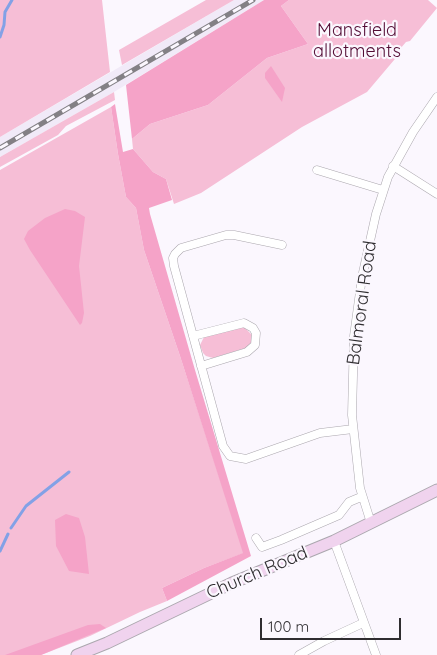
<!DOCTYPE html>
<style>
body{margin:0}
#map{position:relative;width:437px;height:655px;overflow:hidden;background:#fbf7fe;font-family:Quicksand,sans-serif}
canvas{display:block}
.scale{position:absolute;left:260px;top:618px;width:141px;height:22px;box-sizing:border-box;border:2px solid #2f2d30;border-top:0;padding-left:6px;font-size:15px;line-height:18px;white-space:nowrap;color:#2f2d30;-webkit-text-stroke:4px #fbf7fe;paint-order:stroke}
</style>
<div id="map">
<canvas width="437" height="655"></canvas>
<div class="scale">100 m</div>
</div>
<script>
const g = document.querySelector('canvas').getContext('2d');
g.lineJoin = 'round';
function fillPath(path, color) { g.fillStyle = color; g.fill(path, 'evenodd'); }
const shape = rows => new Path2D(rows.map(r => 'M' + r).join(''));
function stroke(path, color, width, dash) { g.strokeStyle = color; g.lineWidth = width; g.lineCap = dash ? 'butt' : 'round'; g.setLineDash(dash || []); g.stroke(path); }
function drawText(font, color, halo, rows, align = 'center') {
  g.font = font + ' Quicksand,sans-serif'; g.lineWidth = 4.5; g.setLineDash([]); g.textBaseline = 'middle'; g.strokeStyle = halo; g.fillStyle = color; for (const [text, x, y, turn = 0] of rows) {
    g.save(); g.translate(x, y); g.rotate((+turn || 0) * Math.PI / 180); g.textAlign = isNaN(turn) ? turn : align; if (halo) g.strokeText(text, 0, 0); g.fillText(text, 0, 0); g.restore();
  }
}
fillPath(shape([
 [234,0,264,0,114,92,0,157,0,137]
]), '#f1eaf8');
fillPath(shape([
 [0,0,102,0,110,72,0,137],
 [206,0,234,0,122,65,119,50],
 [289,0,428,0,437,8,410,41,406,42,400,49,400,53,367,92,302,127,201,193,174,204,166,179,153,172,133,149,132,139,150,124,208,105,267,58,308,44,281,6],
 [114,92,115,100,66,126,58,135,0,167,0,157],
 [111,107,118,154,126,197,136,208,144,250,180,356,244,553,204,568,162,588,167,601,140,612,90,636,41,655,0,655,0,170],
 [244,327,252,335,252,343,246,348,213,358,206,356,203,353,200,345,204,337]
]), '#f6bed6');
fillPath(shape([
 [264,0,289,0,281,6,308,44,267,58,208,105,150,124,132,139,126,85],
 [271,66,285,88,282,102,265,78,265,73],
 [115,104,123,152,133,149,153,172,166,179,172,200,149,208,150,214,195,370,251,556,167,601,162,588,204,568,243,553,180,356,144,250,136,208,126,197,118,154,111,107],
 [65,209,75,211,85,217,79,266,84,313,82,323,80,325,30,250,24,239,28,231,45,218],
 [66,514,79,518,85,537,89,574,69,571,56,546,55,520],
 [100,624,106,628,41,655,5,655,88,625]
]), '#f5a3c8');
stroke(shape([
 [0,37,4,25,5,12,12,0],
 [11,528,26,506,69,472],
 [0,551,8,534]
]), '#83a1e6', 3);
const minor = shape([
 [393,166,437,194],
 [317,170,383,190],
 [282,245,234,235,226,235,181,248,175,254,173,258,174,266,223,446,230,456,246,459,320,433,353,429],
 [193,336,244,323,253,328,256,333,255,345,247,352,201,366],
 [371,523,360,488,352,415,354,336,362,277,376,214,388,177,413,132,437,97],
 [256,538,262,547,281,540,339,515,349,502,361,497],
 [334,541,376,655],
 [299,655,324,641,363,623]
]);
const secondary = shape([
 [77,655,107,643,232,583,334,541,437,490]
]);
stroke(minor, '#aba7ae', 9);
stroke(secondary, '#aba7ae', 13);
stroke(minor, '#fff', 8);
stroke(secondary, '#f0d3ee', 11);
const rail = shape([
 [0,148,253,0]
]);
stroke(rail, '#838085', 5);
stroke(rail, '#fbf7fe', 3, [9]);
drawText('18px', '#530c34', '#fbf7fe', [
 ["Mansfield",357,31],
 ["allotments",357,52]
]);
drawText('18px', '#2f2d30', '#fbf7fe', [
 ["Balmoral Road",362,303,-82],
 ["Church Road",257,573,-23]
]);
</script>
